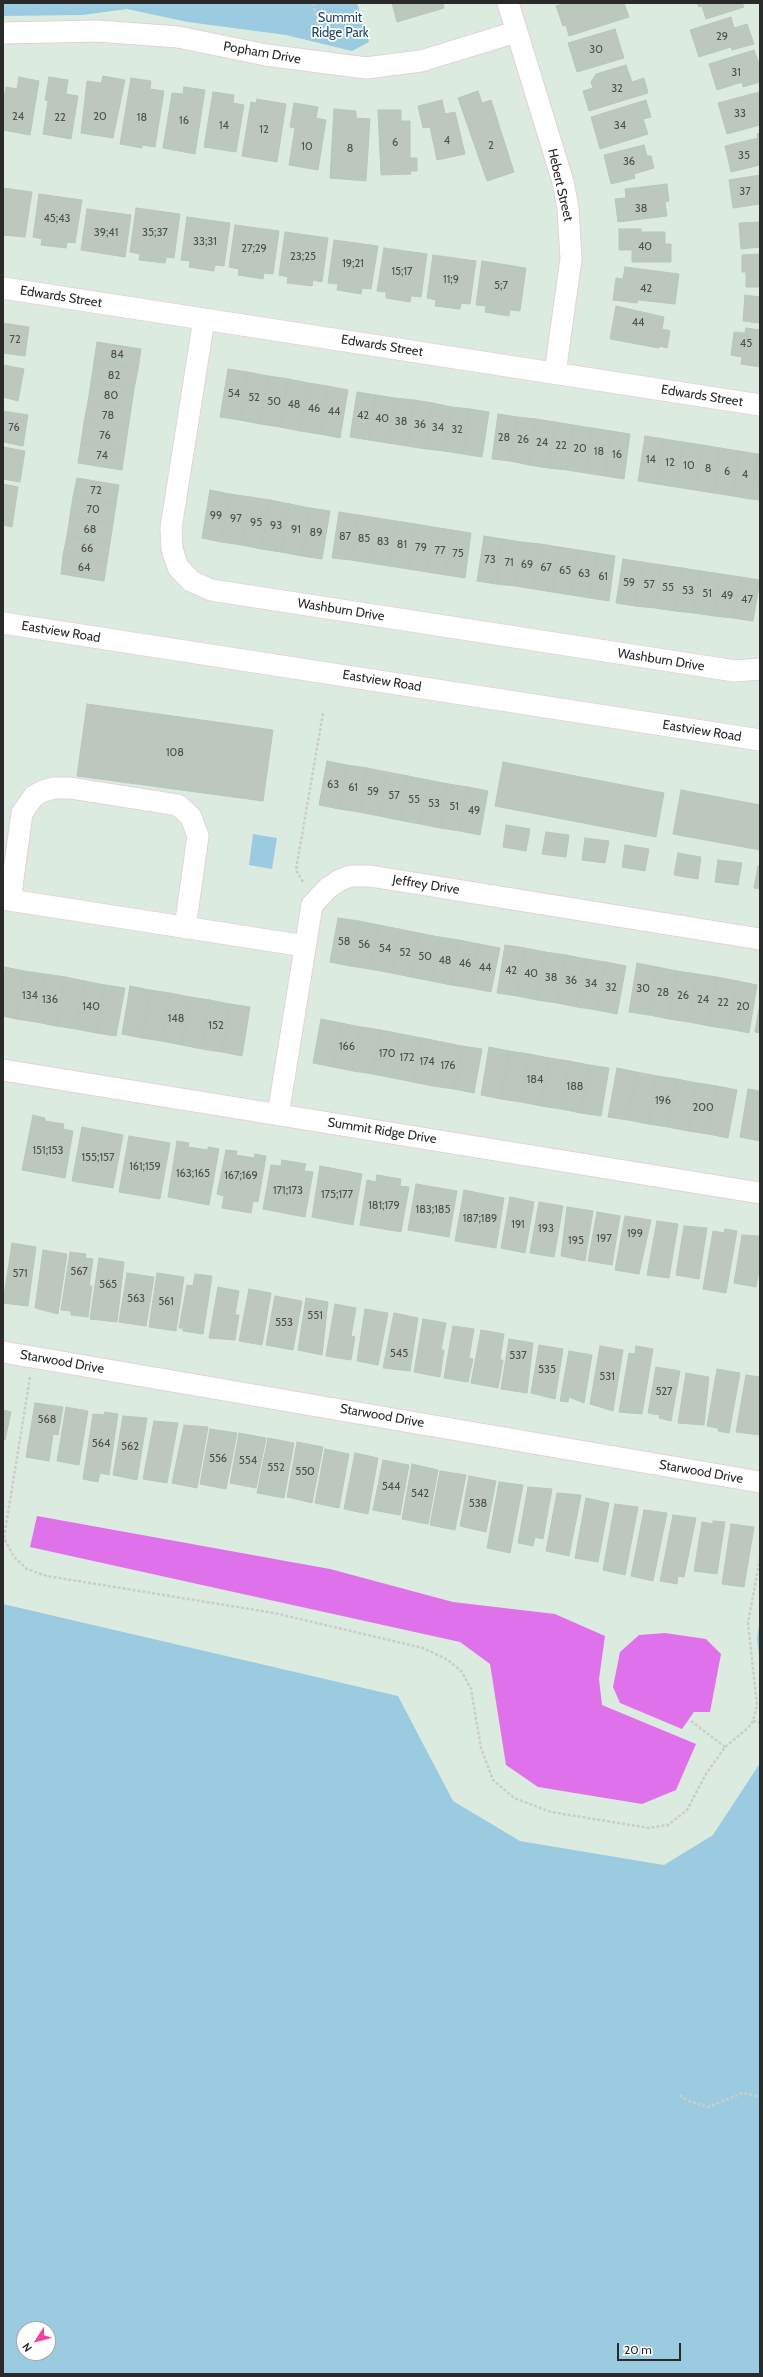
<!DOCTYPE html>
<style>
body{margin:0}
#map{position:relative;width:763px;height:2377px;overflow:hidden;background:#dcebdf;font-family:Cabin,sans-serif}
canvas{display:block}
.frame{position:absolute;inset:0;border:4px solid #2a2a2a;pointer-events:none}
.north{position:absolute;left:16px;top:2321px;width:40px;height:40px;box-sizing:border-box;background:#fff;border:1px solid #aaa;border-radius:50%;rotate:234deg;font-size:11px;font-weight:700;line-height:16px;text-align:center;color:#2a2a2a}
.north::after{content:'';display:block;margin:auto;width:14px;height:18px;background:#f341a2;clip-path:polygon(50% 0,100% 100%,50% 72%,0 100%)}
.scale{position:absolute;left:617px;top:2343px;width:64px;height:18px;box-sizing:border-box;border:2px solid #2a2a2a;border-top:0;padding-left:5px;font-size:12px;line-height:14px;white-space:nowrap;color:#2a2a2a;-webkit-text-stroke:3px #fff;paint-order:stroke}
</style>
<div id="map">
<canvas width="763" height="2377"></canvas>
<div class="frame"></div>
<div class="north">N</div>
<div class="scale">20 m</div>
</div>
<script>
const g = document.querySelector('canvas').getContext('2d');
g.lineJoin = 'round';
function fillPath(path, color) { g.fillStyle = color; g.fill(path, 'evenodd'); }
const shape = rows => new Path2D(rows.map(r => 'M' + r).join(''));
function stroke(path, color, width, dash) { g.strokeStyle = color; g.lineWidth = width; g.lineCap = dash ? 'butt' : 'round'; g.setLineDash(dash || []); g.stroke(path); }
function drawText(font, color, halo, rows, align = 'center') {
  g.font = font + ' Cabin,sans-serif'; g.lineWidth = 3.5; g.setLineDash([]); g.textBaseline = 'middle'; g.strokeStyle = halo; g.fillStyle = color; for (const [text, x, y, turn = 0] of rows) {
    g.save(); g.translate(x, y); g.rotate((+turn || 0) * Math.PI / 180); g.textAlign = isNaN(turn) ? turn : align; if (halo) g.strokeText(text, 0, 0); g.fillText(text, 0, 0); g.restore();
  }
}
fillPath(shape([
 [3,3,357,3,369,42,352,51,286,35,188,22,127,9,82,15,3,16],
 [253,834,277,838,272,869,249,865],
 [3,1604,398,1696,453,1801,520,1841,664,1865,713,1835,760,1763,760,2374,3,2374],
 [24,2329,48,2329,48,2353,24,2353],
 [760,1618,760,1666,757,1638]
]), '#9acbe0');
fillPath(shape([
 [37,1516,330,1569,453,1602,555,1614,605,1636,599,1679,602,1705,696,1744,676,1790,642,1804,538,1787,506,1765,490,1664,460,1642,30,1547],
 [665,1633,706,1639,721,1654,710,1712,694,1712,682,1729,620,1703,613,1687,620,1652,639,1635]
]), '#df72ea');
const building = shape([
 [392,3,443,3,444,8,397,22,392,3],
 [567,3,624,3,629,17,569,36,566,25,563,26,556,6,567,3],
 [697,3,742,3,744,7,706,19,702,6,699,7,697,3],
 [731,17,734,28,747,24,754,44,732,50,731,47,699,57,690,30,731,17],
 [615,29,624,58,577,72,568,43,615,29],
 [754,50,758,61,760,62,760,82,743,87,742,82,717,90,709,64,754,50],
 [626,65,632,82,644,78,648,93,589,111,583,91,593,88,591,82,596,74,626,65],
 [103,76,125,80,113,138,81,133,87,81,101,83,103,76],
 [19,77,39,81,30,135,3,130,3,105,6,87,17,89,19,77],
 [49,77,68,80,66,94,78,96,71,139,43,134,48,101,45,100,49,77],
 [131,78,151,81,150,89,164,91,155,147,142,145,142,148,120,144,131,78],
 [184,87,205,90,195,154,163,148,172,93,183,94,184,87],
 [478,91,482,103,491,100,514,172,487,181,458,98,478,91],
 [213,92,234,95,233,103,244,105,236,152,204,147,213,92],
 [759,92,760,125,727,134,718,103,759,92],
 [257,99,286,104,277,162,242,156,251,102,256,103,257,99],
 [442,100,445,114,455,112,465,154,437,160,430,127,423,128,418,106,442,100],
 [646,100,651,117,643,119,648,134,600,149,591,117,646,100],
 [294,103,318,107,316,118,326,120,318,170,289,165,295,128,290,127,294,103],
 [334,109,356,111,356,118,370,119,366,181,330,178,334,109],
 [378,110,401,110,401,121,410,121,410,158,417,158,417,171,410,171,411,174,381,175,378,110],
 [760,133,760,165,731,172,725,146,758,138,757,134,760,133],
 [644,145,647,156,651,156,654,168,634,174,635,178,611,184,604,155,644,145],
 [760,175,760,204,733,208,729,180,760,175],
 [667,184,669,201,665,202,667,216,618,222,615,199,626,198,625,189,667,184],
 [3,188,32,192,25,237,3,235,3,188],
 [39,194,82,200,75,243,67,242,66,248,41,245,42,239,33,237,39,194],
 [136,208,180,214,174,258,166,257,165,263,139,260,140,254,130,252,136,208],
 [87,209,131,215,125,257,81,250,87,209],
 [187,217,230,223,224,266,215,265,214,271,189,267,190,261,181,260,187,217],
 [760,222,760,247,741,249,739,223,760,222],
 [235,225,279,231,273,274,264,273,263,279,238,275,239,269,229,267,235,225],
 [619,229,641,229,641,232,665,232,665,244,671,244,671,262,632,262,632,250,619,250,619,229],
 [285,232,328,238,322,282,313,280,312,286,287,283,288,277,279,275,285,232],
 [334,240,378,246,371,289,362,288,361,294,337,290,338,284,328,283,334,240],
 [384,248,427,254,421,297,411,296,410,302,386,298,386,292,377,291,384,248],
 [760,254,760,287,746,287,746,272,742,272,742,255,760,254],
 [433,255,476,261,470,304,461,303,460,309,435,306,436,300,427,298,433,255],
 [482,261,526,268,520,311,510,310,509,316,485,312,486,306,476,305,482,261],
 [625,267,679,274,675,304,638,300,637,303,613,300,616,278,623,279,625,267],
 [745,295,760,297,760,323,743,321,745,295],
 [616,306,664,317,662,329,670,331,667,348,659,346,659,348,610,339,616,306],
 [3,323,29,327,25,356,3,353,3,323],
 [746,328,760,330,760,367,741,364,742,357,731,355,734,332,745,333,746,328],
 [97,342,141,349,138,369,94,362,97,342],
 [94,362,138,369,134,389,91,382,94,362],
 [3,365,24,369,18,401,3,397,3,365],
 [228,369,248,372,240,420,220,417,228,369],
 [248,372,268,376,260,424,240,420,248,372],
 [268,376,289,379,280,427,260,424,268,376],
 [289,379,308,383,300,431,280,427,289,379],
 [91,382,134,389,131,409,88,402,91,382],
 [308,383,328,386,320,434,300,431,308,383],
 [328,386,348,390,340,438,320,434,328,386],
 [357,392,376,395,369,440,350,437,357,392],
 [376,395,395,398,388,443,369,440,376,395],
 [395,398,414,400,407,446,388,443,395,398],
 [414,400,433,403,426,449,407,446,414,400],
 [88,402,131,409,128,429,84,422,88,402],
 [433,403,451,407,444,451,426,449,433,403],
 [451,407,470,409,463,454,444,451,451,407],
 [470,409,489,412,482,457,463,454,470,409],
 [3,411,28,415,23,446,3,442,3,411],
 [498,414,517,417,510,461,492,459,498,414],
 [517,417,536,419,529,465,510,461,517,417],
 [536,419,555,422,548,468,529,465,536,419],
 [84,422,128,429,125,450,81,443,84,422],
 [555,422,573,425,567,470,548,468,555,422],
 [573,425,592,428,586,473,567,470,573,425],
 [592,428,611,431,605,476,586,473,592,428],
 [611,431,630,434,624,479,605,476,611,431],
 [645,436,664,439,657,484,638,481,645,436],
 [664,439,683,442,676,487,657,484,664,439],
 [683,442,702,445,695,490,676,487,683,442],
 [81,443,125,450,122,470,78,463,81,443],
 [702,445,720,448,714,493,695,490,702,445],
 [3,447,25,451,20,482,3,479,3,447],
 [720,448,739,451,733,496,714,493,720,448],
 [739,451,758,454,751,499,733,496,739,451],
 [758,454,760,454,760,500,751,499,758,454],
 [77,478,119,485,116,504,73,497,77,478],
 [3,484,18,487,12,527,3,525,3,484],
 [210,490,230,494,221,542,202,538,210,490],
 [230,494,250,497,242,545,221,542,230,494],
 [73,497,116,504,113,524,70,516,73,497],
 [250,497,270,500,261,549,242,545,250,497],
 [270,500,290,504,281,552,261,549,270,500],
 [290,504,310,508,302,556,281,552,290,504],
 [310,508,330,511,322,559,302,556,310,508],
 [339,512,358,515,351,560,332,558,339,512],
 [358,515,377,518,370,563,351,560,358,515],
 [70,516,113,524,110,543,67,536,70,516],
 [377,518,396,521,389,566,370,563,377,518],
 [396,521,415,524,408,569,389,566,396,521],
 [415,524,433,527,427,572,408,569,415,524],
 [433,527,452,530,446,575,427,572,433,527],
 [452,530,471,533,465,578,446,575,452,530],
 [67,536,110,543,107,562,63,555,67,536],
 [484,536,502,539,496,584,477,581,484,536],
 [502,539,521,542,515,586,496,584,502,539],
 [521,542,540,544,534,589,515,586,521,542],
 [540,544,559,547,552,592,534,589,540,544],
 [559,547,578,550,571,595,552,592,559,547],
 [578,550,597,553,590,598,571,595,578,550],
 [597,553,615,556,609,601,590,598,597,553],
 [63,555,107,562,104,581,61,574,63,555],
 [623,559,642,562,635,606,616,603,623,559],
 [642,562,662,565,655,608,635,606,642,562],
 [662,565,682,568,675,611,655,608,662,565],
 [682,568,701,571,694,613,675,611,682,568],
 [701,571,721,574,714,616,694,613,701,571],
 [721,574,741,577,733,618,714,616,721,574],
 [741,577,760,580,753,621,733,618,741,577],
 [87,704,273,730,263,801,77,776,87,704],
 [327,761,347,765,339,809,319,805,327,761],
 [503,762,664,793,656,837,495,806,503,762],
 [347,765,367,768,359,812,339,809,347,765],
 [367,768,387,772,379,816,359,812,367,768],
 [387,772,408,776,399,820,379,816,387,772],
 [408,776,428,780,420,824,399,820,408,776],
 [428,780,448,784,440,828,420,824,428,780],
 [448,784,468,787,460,831,440,828,448,784],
 [468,787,488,791,480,835,460,831,468,787],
 [681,790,760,805,760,850,673,834,681,790],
 [506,825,530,829,526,851,503,847,506,825],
 [546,832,569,835,566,857,542,854,546,832],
 [585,838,609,841,605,863,582,860,585,838],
 [625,845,649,849,645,871,622,867,625,845],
 [678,853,701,857,698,879,674,875,678,853],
 [718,860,742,863,738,885,715,882,718,860],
 [758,866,760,866,760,889,754,888,758,866],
 [338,918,359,921,350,966,330,962,338,918],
 [359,921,379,925,370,969,350,966,359,921],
 [379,925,399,929,391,973,370,969,379,925],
 [399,929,419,933,411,977,391,973,399,929],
 [419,933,439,937,431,981,411,977,419,933],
 [439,937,459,940,451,985,431,981,439,937],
 [459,940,479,944,471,988,451,985,459,940],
 [479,944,500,948,491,992,471,988,479,944],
 [505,945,525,948,517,996,497,993,505,945],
 [525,948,545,952,537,1000,517,996,525,948],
 [545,952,566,955,557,1003,537,1000,545,952],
 [566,955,586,959,577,1007,557,1003,566,955],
 [586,959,606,962,597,1010,577,1007,586,959],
 [606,962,626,966,617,1014,597,1010,606,962],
 [637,963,657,967,649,1015,629,1012,637,963],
 [5,967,24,971,16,1019,3,1016,5,967],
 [657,967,677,971,669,1019,649,1015,657,967],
 [24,971,45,974,36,1022,16,1019,24,971],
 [677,971,697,974,689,1022,669,1019,677,971],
 [45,974,65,977,56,1026,36,1022,45,974],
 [697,974,717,977,709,1026,689,1022,697,974],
 [65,977,85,981,76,1029,56,1026,65,977],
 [717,977,737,981,729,1029,709,1026,717,977],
 [85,981,105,985,96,1033,76,1029,85,981],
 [737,981,757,985,749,1033,729,1029,737,981],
 [105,985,125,988,116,1036,96,1033,105,985],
 [130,986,150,990,142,1038,122,1034,130,986],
 [150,990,170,993,162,1041,142,1038,150,990],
 [170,993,190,997,182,1045,162,1041,170,993],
 [190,997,210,1000,202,1049,182,1045,190,997],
 [210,1000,230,1004,222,1052,202,1049,210,1000],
 [760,1003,760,1033,755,1032,760,1003],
 [230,1004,250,1007,242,1056,222,1052,230,1004],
 [321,1019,341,1023,333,1067,313,1063,321,1019],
 [341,1023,361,1027,353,1071,333,1067,341,1023],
 [361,1027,381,1030,373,1074,353,1071,361,1027],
 [381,1030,401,1034,393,1078,373,1074,381,1030],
 [401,1034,422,1038,413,1082,393,1078,401,1034],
 [422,1038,442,1042,433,1086,413,1082,422,1038],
 [442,1042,462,1046,454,1089,433,1086,442,1042],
 [462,1046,482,1049,474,1093,454,1089,462,1046],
 [489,1047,509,1051,501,1099,481,1095,489,1047],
 [509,1051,529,1054,521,1102,501,1099,509,1051],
 [529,1054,549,1058,541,1106,521,1102,529,1054],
 [549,1058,569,1061,561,1109,541,1106,549,1058],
 [569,1061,589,1065,581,1113,561,1109,569,1061],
 [589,1065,609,1068,601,1116,581,1113,589,1065],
 [617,1068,636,1072,628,1120,608,1117,617,1068],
 [636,1072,657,1076,648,1124,628,1120,636,1072],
 [657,1076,677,1079,668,1127,648,1124,657,1076],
 [677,1079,697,1083,688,1131,668,1127,677,1079],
 [697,1083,717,1086,708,1134,688,1131,697,1083],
 [717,1086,737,1090,728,1138,708,1134,717,1086],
 [748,1089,760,1091,760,1141,740,1137,748,1089],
 [33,1115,45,1118,45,1121,64,1124,63,1129,73,1131,65,1178,22,1170,33,1115],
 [82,1127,123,1135,113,1188,72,1181,82,1127],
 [129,1136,170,1143,160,1199,119,1192,129,1136],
 [177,1141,189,1143,188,1147,208,1150,208,1147,219,1149,209,1205,168,1197,177,1141],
 [226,1150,237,1151,236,1155,254,1158,255,1154,266,1156,258,1202,253,1201,251,1213,222,1208,224,1196,217,1194,226,1150],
 [282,1160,306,1164,304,1171,313,1172,305,1217,263,1209,271,1165,281,1166,282,1160],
 [320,1166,362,1174,353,1225,312,1217,320,1166],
 [377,1175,401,1179,400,1186,409,1187,401,1232,360,1225,367,1180,376,1182,377,1175],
 [416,1184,457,1191,449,1237,408,1230,416,1184],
 [464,1190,504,1198,496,1248,455,1241,464,1190],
 [510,1197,534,1202,525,1253,501,1248,510,1197],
 [539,1202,563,1206,554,1257,530,1253,539,1202],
 [567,1207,593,1211,585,1261,561,1256,567,1207],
 [597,1212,620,1216,612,1265,588,1261,597,1212],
 [625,1216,651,1220,639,1274,615,1270,625,1216],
 [657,1221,678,1224,669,1278,647,1275,657,1221],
 [684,1226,707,1228,699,1279,676,1275,684,1226],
 [725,1229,737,1231,726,1293,703,1289,713,1231,724,1233,725,1229],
 [742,1235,760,1236,760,1265,756,1287,734,1283,742,1235],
 [12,1243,36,1247,28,1306,3,1303,12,1243],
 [43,1250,67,1254,58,1314,35,1308,43,1250],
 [70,1252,86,1254,85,1258,93,1259,89,1286,92,1286,88,1317,71,1315,71,1311,61,1310,70,1252],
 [99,1258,124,1262,117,1322,90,1319,99,1258],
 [127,1273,154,1277,146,1326,119,1322,127,1273],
 [157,1273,184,1277,176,1331,149,1327,157,1273],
 [195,1274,212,1276,203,1334,183,1331,183,1328,179,1328,187,1285,193,1286,195,1274],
 [218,1287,239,1291,235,1315,239,1315,235,1340,209,1338,218,1287],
 [249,1289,271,1293,262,1345,239,1341,249,1289],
 [275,1296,302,1301,293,1350,266,1345,275,1296],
 [306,1298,328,1302,322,1355,298,1350,306,1298],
 [335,1304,356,1308,351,1336,355,1337,351,1360,326,1356,335,1304],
 [365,1309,388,1313,378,1365,357,1361,365,1309],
 [394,1313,418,1318,410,1371,383,1368,394,1313],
 [423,1319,446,1323,441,1350,444,1350,440,1377,414,1372,423,1319],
 [453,1326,474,1329,469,1358,473,1359,468,1382,444,1378,453,1326],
 [481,1330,504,1334,500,1360,503,1360,498,1388,471,1383,481,1330],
 [509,1339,533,1343,527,1393,501,1389,509,1339],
 [539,1345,563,1349,555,1399,531,1393,539,1345],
 [600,1346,623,1350,613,1411,590,1404,600,1346],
 [636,1346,653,1349,642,1414,619,1412,629,1353,635,1354,636,1346],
 [569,1351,592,1355,584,1403,569,1397,568,1402,560,1401,569,1351],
 [656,1367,680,1371,671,1421,659,1418,660,1415,648,1413,656,1367],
 [717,1369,740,1373,729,1433,718,1431,718,1428,707,1426,717,1369],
 [686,1373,709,1377,704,1425,678,1423,686,1373],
 [746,1375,760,1377,760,1435,736,1432,746,1375],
 [35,1403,63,1407,58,1435,53,1434,49,1461,26,1457,35,1403],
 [66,1407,88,1411,79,1465,57,1461,66,1407],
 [3,1410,11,1412,5,1440,3,1439,3,1410],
 [105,1412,118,1414,109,1475,100,1473,98,1482,83,1479,93,1414,104,1415,105,1412],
 [123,1416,147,1418,137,1480,113,1475,123,1416],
 [154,1421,178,1423,167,1483,143,1479,154,1421],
 [184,1425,208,1427,197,1488,172,1483,184,1425],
 [210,1429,237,1433,226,1489,200,1484,210,1429],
 [239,1433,266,1438,256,1488,230,1483,239,1433],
 [268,1438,294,1443,284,1498,257,1493,268,1438],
 [297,1442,323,1447,312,1503,287,1497,297,1442],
 [325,1449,349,1454,339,1508,315,1503,325,1449],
 [355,1453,378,1458,368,1514,344,1509,355,1453],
 [383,1460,409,1465,400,1515,373,1510,383,1460],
 [412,1464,438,1470,428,1524,402,1519,412,1464],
 [440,1471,466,1475,455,1530,430,1525,440,1471],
 [469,1476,496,1481,486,1532,460,1526,469,1476],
 [499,1482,523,1485,510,1553,487,1548,499,1482],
 [528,1487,552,1489,543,1539,535,1537,533,1546,518,1543,528,1487],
 [557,1493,581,1495,569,1556,546,1551,557,1493],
 [586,1498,609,1503,598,1562,575,1558,586,1498],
 [615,1504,638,1507,625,1575,603,1570,615,1504],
 [644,1510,667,1513,653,1581,631,1576,644,1510],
 [673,1515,696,1518,684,1577,678,1576,677,1584,660,1581,673,1515],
 [713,1521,725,1522,717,1574,694,1571,702,1522,713,1524,713,1521],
 [731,1524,754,1527,744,1587,722,1584,731,1524]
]);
fillPath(building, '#bcc7be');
stroke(building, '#b6c7bb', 1);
const minor = shape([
 [508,3,563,182,568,208,571,259,555,373],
 [3,33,98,31,178,37,266,55,366,68,421,61,516,32],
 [3,288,760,405],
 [204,319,171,528,172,549,178,567,191,581,211,590,735,671,760,669],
 [3,623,760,740],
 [3,899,305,946],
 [10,900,22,813,34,796,43,791,54,788,70,788,178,805,191,817,198,836,185,928],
 [3,1070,760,1193],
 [278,1115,312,905,328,888,340,880,351,876,370,876,760,939],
 [3,1352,760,1482]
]);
stroke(minor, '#e2d1da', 23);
stroke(shape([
 [313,3,318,22,318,38],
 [303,882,296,870,323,713],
 [30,1377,4,1538,14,1557,27,1569,47,1576,274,1613,423,1648,448,1660,462,1672,471,1689,481,1748,493,1780,514,1798,551,1812,649,1828,668,1825,687,1810,706,1774,725,1747,748,1728,753,1721,757,1705,748,1623,760,1558],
 [691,1721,725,1747],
 [753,1721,760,1723],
 [680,2095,688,2101,708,2107,743,2093,760,2097]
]), '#ccc', 2.5, [3, 2]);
stroke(minor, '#fff', 21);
drawText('11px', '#4e514f', null, [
 ["29",722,37],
 ["30",596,50],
 ["31",736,73],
 ["32",617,89],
 ["33",740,114],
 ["24",18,117],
 ["20",100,117],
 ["22",60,118],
 ["18",142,118],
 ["16",184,121],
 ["14",224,126],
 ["34",620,126],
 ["12",264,130],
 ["4",447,141],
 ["6",395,143],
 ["2",491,146],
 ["10",307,147],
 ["8",350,149],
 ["35",744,156],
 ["36",629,162],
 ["37",745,192],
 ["38",641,209],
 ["45;43",57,219],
 ["39;41",106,233],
 ["35;37",155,233],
 ["33;31",205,242],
 ["40",645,247],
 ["27;29",254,249],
 ["23;25",303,257],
 ["19;21",353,264],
 ["15;17",402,272],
 ["11;9",451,280],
 ["5;7",501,286],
 ["42",646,289],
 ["44",638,323],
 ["72",15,340],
 ["45",746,344],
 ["84",117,355],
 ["82",114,376],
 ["54",234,394],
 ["80",111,396],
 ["52",254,398],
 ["50",274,402],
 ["48",294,405],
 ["46",314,409],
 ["44",334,412],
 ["78",108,416],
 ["42",363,416],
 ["40",382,419],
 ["38",401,422],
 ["36",420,425],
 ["76",14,428],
 ["34",438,428],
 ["32",457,430],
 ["76",105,436],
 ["28",504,438],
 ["26",523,440],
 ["24",542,443],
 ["22",561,446],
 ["20",580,449],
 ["18",599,452],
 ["16",617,455],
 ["74",102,456],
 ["14",651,460],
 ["12",670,463],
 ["10",689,466],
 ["8",708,469],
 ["6",727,472],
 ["4",745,475],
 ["72",96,491],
 ["70",93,510],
 ["99",216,516],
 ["97",236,519],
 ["95",256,523],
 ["93",276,526],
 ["68",90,530],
 ["91",296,530],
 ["89",316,533],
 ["87",345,537],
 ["85",364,539],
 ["83",383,542],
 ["81",402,545],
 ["79",421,548],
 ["66",87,549],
 ["77",440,551],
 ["75",458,554],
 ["73",490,560],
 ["71",509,563],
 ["69",527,565],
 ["64",84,568],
 ["67",546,568],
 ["65",565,571],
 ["63",584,574],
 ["61",603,577],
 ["59",629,583],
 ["57",649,585],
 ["55",668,588],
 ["53",688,591],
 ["51",707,594],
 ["49",727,596],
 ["47",747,600],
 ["108",175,753],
 ["63",333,785],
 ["61",353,788],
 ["59",373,792],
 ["57",394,796],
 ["55",414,800],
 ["53",434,804],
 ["51",454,807],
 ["49",474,811],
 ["58",344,942],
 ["56",364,945],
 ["54",385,949],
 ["52",405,953],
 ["50",425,957],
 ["48",445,961],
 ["46",465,964],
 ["44",485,968],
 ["42",511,971],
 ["40",531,974],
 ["38",551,978],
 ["36",571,981],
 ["34",591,984],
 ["32",611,988],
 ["30",643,989],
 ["28",663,993],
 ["134",30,996],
 ["26",683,996],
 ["136",50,1000],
 ["24",703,1000],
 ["22",723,1003],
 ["140",91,1007],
 ["20",743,1007],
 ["148",176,1019],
 ["152",216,1026],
 ["166",347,1047],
 ["170",387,1054],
 ["172",407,1058],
 ["174",427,1062],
 ["176",448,1066],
 ["184",535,1080],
 ["188",575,1087],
 ["196",663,1101],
 ["200",703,1108],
 ["151;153",48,1151],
 ["155;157",98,1158],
 ["161;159",145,1167],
 ["163;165",193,1174],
 ["167;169",241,1176],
 ["171;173",288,1191],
 ["175;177",337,1195],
 ["181;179",384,1206],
 ["183;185",433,1210],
 ["187;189",480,1219],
 ["191",518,1225],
 ["193",546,1229],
 ["199",635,1234],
 ["197",604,1239],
 ["195",576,1241],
 ["567",79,1272],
 ["571",20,1274],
 ["565",108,1285],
 ["563",136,1299],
 ["561",166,1302],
 ["551",315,1316],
 ["553",284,1323],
 ["545",399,1354],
 ["537",518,1356],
 ["535",547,1370],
 ["531",607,1377],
 ["527",664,1392],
 ["568",47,1420],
 ["564",101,1444],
 ["562",130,1447],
 ["556",218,1459],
 ["554",248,1461],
 ["552",276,1468],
 ["550",305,1472],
 ["544",391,1487],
 ["542",420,1494],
 ["538",478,1504]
]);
drawText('13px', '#1c4564', '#fff', [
 ["Summit",340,18],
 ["Ridge Park",340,33]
]);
drawText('13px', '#2a2a2a', '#fff', [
 ["Popham Drive",262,53,10],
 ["Hebert Street",560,185,77],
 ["Edwards Street",61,297,9],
 ["Edwards Street",382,346,9],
 ["Edwards Street",702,396,9],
 ["Washburn Drive",341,610,9],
 ["Eastview Road",61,632,9],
 ["Washburn Drive",661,660,9],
 ["Eastview Road",382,681,9],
 ["Eastview Road",702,731,9],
 ["Jeffrey Drive",426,885,9],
 ["Summit Ridge Drive",382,1131,9],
 ["Starwood Drive",62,1362,10],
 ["Starwood Drive",382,1416,10],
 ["Starwood Drive",701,1472,10]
]);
</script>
